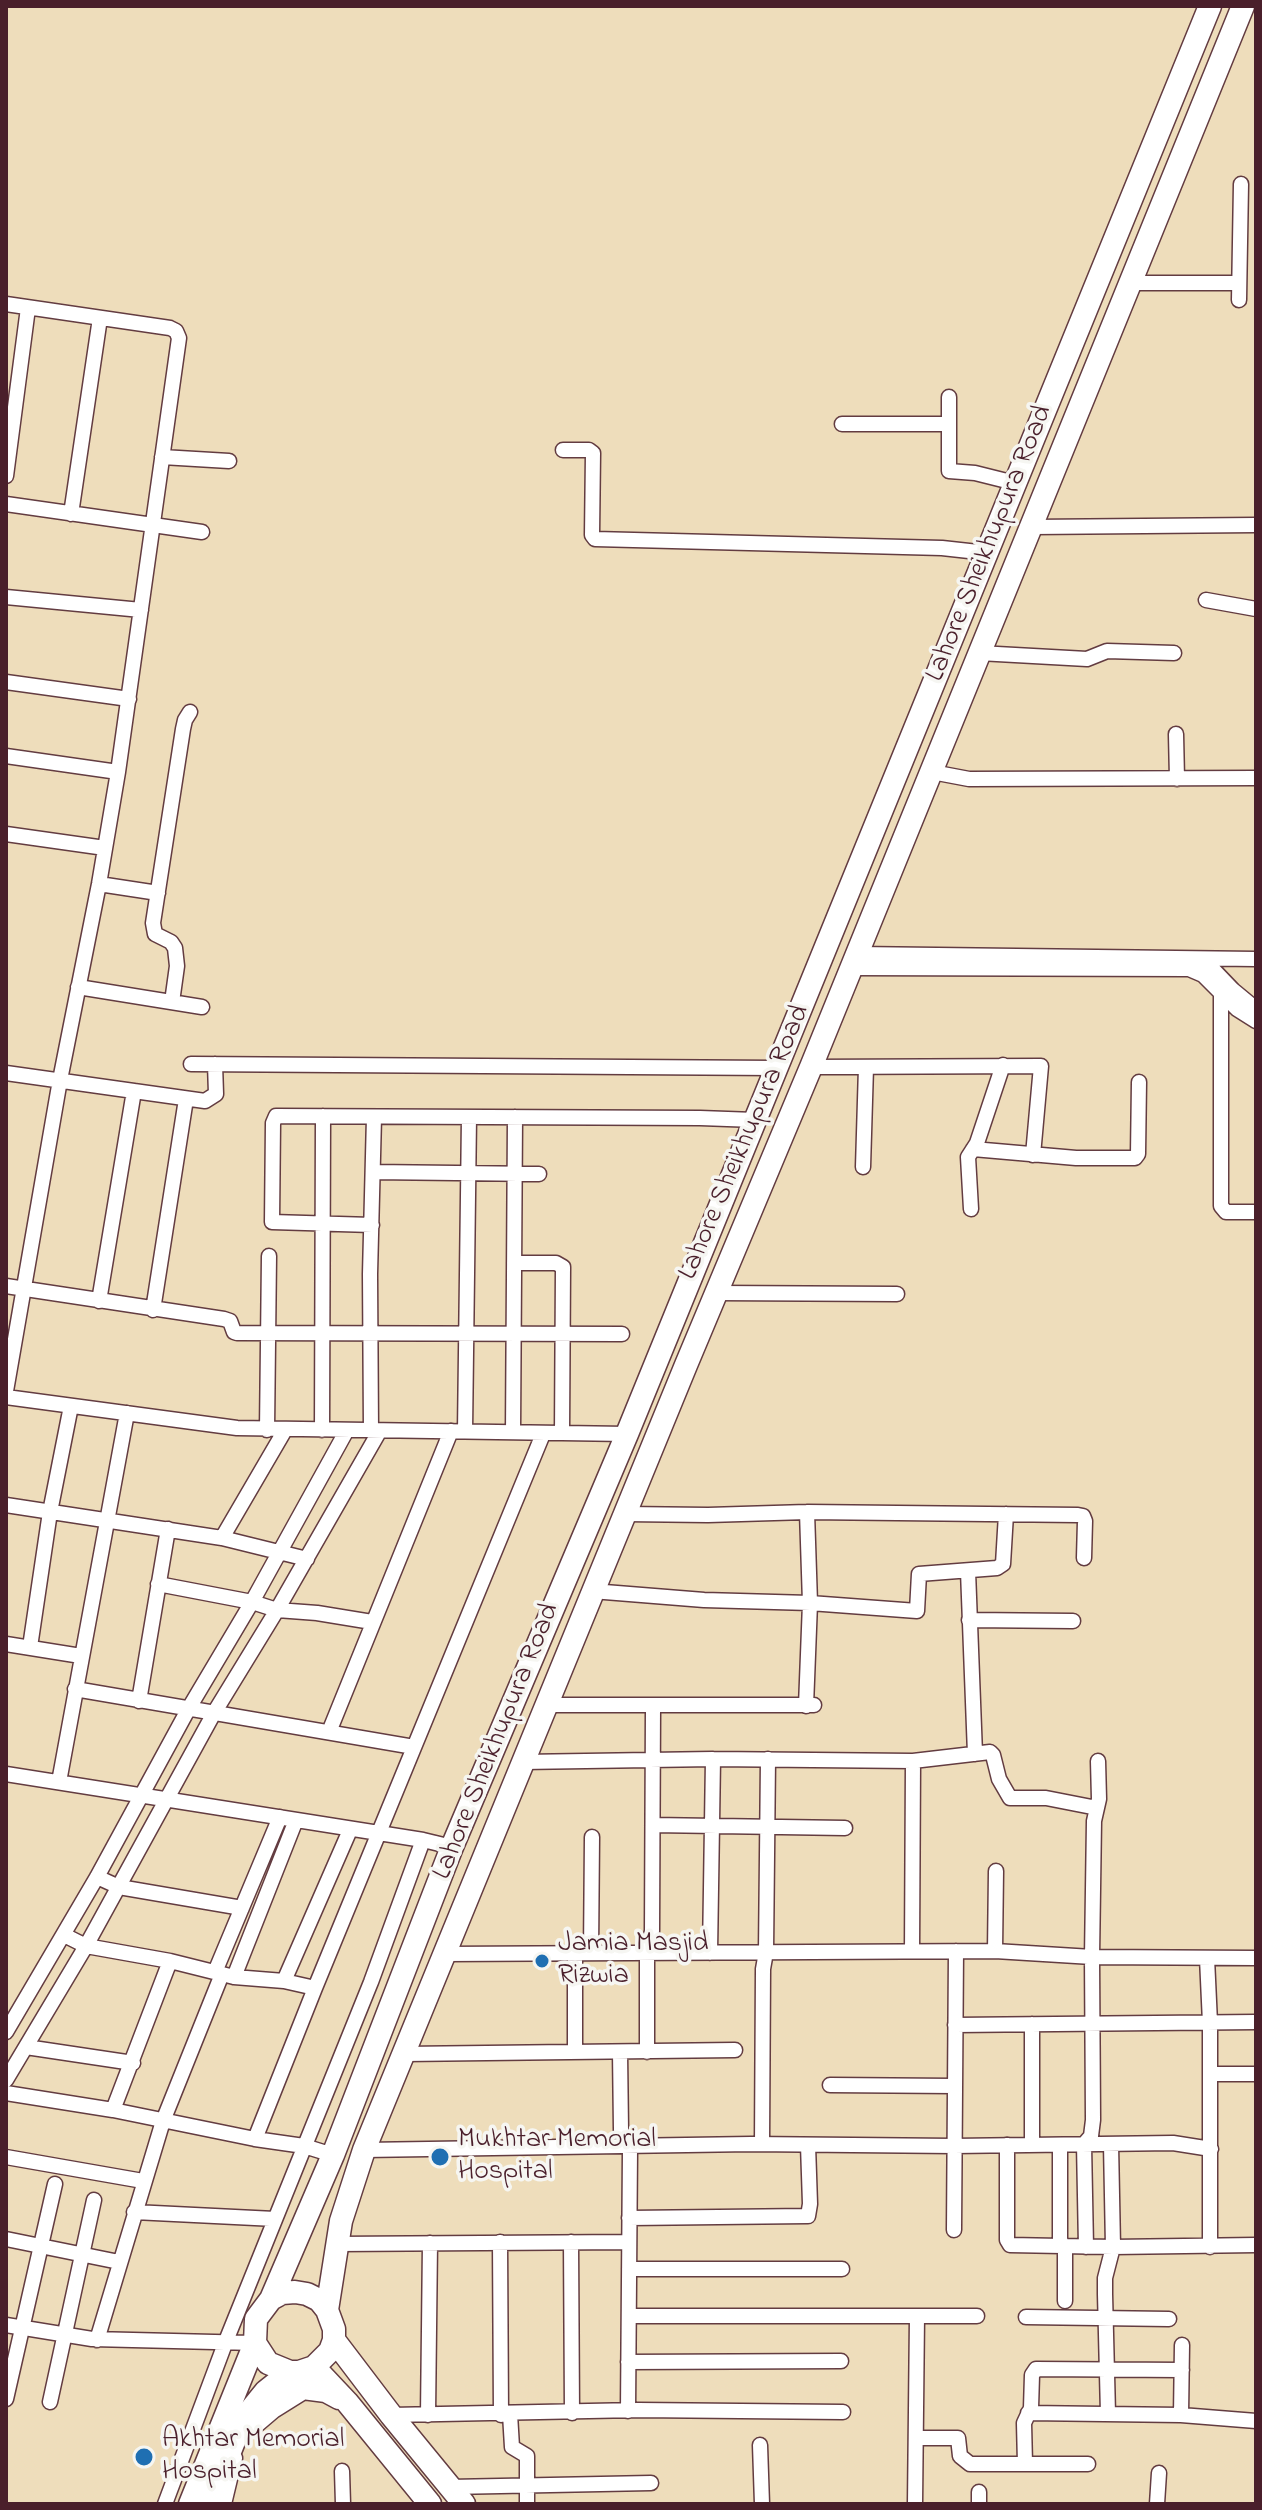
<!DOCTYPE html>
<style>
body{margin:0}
#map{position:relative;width:1262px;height:2510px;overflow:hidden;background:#edb;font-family:"Indie Flower",sans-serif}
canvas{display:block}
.frame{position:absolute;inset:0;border:8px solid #4a1f2b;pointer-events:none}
</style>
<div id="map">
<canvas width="1262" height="2510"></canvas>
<div class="frame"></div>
</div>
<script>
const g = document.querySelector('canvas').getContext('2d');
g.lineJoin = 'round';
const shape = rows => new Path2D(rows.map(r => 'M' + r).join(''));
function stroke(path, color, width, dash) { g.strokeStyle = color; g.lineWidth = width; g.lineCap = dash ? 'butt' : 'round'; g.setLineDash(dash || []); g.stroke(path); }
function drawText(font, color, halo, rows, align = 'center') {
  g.font = font + ' "Indie Flower",sans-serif'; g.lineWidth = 7; g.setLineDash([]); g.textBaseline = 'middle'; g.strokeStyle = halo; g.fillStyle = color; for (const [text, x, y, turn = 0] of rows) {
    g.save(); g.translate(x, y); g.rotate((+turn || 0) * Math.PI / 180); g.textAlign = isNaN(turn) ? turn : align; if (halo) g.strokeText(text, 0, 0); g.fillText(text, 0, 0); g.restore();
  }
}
const minor = shape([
 [1130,283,1239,283],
 [1239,300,1241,184],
 [6,304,170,328,176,331,179,338,118,772,99,884,60,1080,6,1391],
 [949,397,949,471,975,473,1015,483],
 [842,424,949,424],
 [563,450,589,450,593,453,592,535,595,539,942,548,987,553],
 [162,457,229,461],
 [6,476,28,308],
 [6,504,202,532],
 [71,514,100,318],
 [1032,527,1256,525],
 [6,597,141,610],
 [1206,600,1256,609],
 [979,653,1087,659,1107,651,1174,653],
 [6,682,129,699],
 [1176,734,1177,779],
 [6,756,118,772],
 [932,772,969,779,1256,778],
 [6,834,105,848],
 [99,884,158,893],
 [857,954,1256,959],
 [1199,960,1211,967,1233,990,1256,1009],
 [852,968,1189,969,1203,975,1237,1009,1256,1021],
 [78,987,202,1007],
 [1221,994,1221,1206,1226,1212,1256,1212],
 [172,1002,177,966,175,948,171,942,155,934,153,923,183,729,185,720,190,712],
 [191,1064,776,1068],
 [811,1067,1041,1066,1033,1155],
 [6,1073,205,1101,216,1094,215,1064],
 [973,1149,1076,1158,1135,1158,1138,1154,1139,1082],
 [863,1167,866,1067],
 [373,1172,539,1174],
 [971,1209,968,1157,977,1143,1003,1065],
 [372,1225,272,1222,273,1123,276,1116,700,1118,755,1120],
 [514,1263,556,1263,563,1267,562,1433],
 [6,1286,224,1319,230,1321,234,1332,237,1333,622,1334],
 [716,1293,897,1294],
 [99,1301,134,1091],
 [153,1310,186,1099],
 [6,1397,237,1428,627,1434],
 [267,1430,269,1256],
 [322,1430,323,1116],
 [371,1431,370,1274,374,1117],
 [465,1431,469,1117],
 [513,1432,515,1117],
 [6,1505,222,1538,307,1559],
 [625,1514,708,1515,807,1512,1078,1515,1083,1516,1085,1521,1084,1558],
 [222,1538,285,1430],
 [968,1571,975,1754],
 [158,1584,252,1602,277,1610,317,1613,372,1622],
 [592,1591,704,1600,810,1603,917,1611,919,1574,997,1568,1003,1564,1006,1514],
 [969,1620,1073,1621],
 [6,1644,81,1656],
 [30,1647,50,1512,71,1406],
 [75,1689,414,1747],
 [139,1701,168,1529],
 [545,1705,814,1705],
 [806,1706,810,1603,807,1512],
 [329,1732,451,1431],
 [522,1762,713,1759,913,1761,990,1752,993,1755,999,1779,1010,1798,1046,1798,1097,1808],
 [6,1774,423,1840,452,1847],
 [59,1782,127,1413],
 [653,1825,845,1828],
 [97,1877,119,1887,242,1908],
 [64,1935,86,1946,170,1961,234,1977,284,1981,315,1988],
 [912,1951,913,1761],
 [995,1951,996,1871],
 [591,1953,592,1837],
 [710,1953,713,1759],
 [445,1954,995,1951,1092,1957,1256,1958],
 [575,1954,575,2052],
 [1207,1958,1210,2023,1210,2247],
 [215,1972,280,1817],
 [234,1977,296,1820],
 [284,1981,350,1830],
 [1032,2024,1032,2145],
 [955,2025,1256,2022],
 [6,2032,97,1877,189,1708,252,1602,347,1430],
 [26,2047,133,2063],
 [620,2052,621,2130,630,2150,628,2411],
 [647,2052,647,1953,652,1931,653,1707],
 [404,2054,735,2050],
 [1210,2074,1256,2074],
 [6,2080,86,1946,214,1713,277,1610,379,1432],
 [830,2085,954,2086],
 [6,2093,113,2110,255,2139,304,2146,333,2155],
 [113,2110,170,1961],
 [255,2139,315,1988,543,1434],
 [762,2144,763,1969,766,1952,768,1759],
 [1007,2145,1007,2240,1010,2245,1113,2247,1256,2245],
 [1060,2145,1060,2240,1065,2250,1065,2301],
 [364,2150,751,2144,954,2146,1173,2143,1211,2149],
 [6,2157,143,2181],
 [134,2212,275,2219],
 [629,2218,808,2216,810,2204,808,2145],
 [954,2230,956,1951],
 [6,2239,119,2262],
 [500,2242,501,2415],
 [571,2242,572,2413],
 [336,2244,629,2242],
 [1086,2247,1084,2144,1091,2136,1093,2120,1092,1957,1094,1821,1099,1799,1098,1761],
 [629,2269,842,2269],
 [629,2316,977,2316],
 [1026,2317,1169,2319],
 [6,2325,92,2339,255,2343],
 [97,2340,163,2121,222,1974],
 [628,2362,841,2361],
 [6,2399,55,2184],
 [50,2402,94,2200],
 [1028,2413,1181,2415,1256,2421],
 [510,2414,512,2447,527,2456,527,2504],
 [1108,2414,1105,2294,1105,2278,1113,2247,1111,2144],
 [391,2415,638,2410,843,2412],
 [428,2415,430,2243],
 [1181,2415,1182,2345],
 [916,2438,958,2438,960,2456,970,2464,1088,2464],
 [760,2445,762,2504],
 [1025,2464,1024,2423,1031,2408,1032,2375,1036,2369,1182,2370],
 [342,2471,343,2504],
 [450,2487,651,2483],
 [979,2492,979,2504],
 [165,2504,226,2341,371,1982,423,1840],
 [224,2504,235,2458],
 [915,2504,917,2316],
 [1157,2504,1159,2473]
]);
const highway = shape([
 [271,2299,282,2293,295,2292,307,2294,319,2300,327,2310,334,2329,334,2340,330,2351,314,2367,299,2372,290,2372,268,2363,255,2343,256,2319,271,2299,333,2155,452,1847,627,1434,1210,6],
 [327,2310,341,2221,364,2150,686,1365,811,1067,1243,6],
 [334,2340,391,2415,464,2504],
 [314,2367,347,2402,430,2504],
 [251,2425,271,2408,303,2388,326,2391,339,2398],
 [190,2504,255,2343],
 [209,2504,235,2439,253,2407,266,2391,290,2372]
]);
stroke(minor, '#633c41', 17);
stroke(highway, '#633c41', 25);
stroke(minor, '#fff', 14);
stroke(highway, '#fff', 22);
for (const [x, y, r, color] of [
 [542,1961,8,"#1f6fb2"],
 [440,2157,10,"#1f6fb2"],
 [144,2457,10,"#1f6fb2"]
]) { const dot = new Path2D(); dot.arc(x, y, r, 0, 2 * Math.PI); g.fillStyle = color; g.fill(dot); stroke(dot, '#f6f6f2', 3); }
drawText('28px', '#4a1f2b', '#f6f6f2', [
 ["Lahore Sheikhupura Road",991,544,-68],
 ["Lahore Sheikhupura Road",746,1143,-67],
 ["Lahore Sheikhupura Road",498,1742,-68]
]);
drawText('28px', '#4a1f2b', '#f6f6f2', [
 ["Jamia Masjid",558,1945],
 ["Rizwia",558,1977],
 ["Mukhtar Memorial",458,2141],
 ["Hospital",458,2173],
 ["Akhtar Memorial",162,2441],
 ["Hospital",162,2473]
], 'left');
</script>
